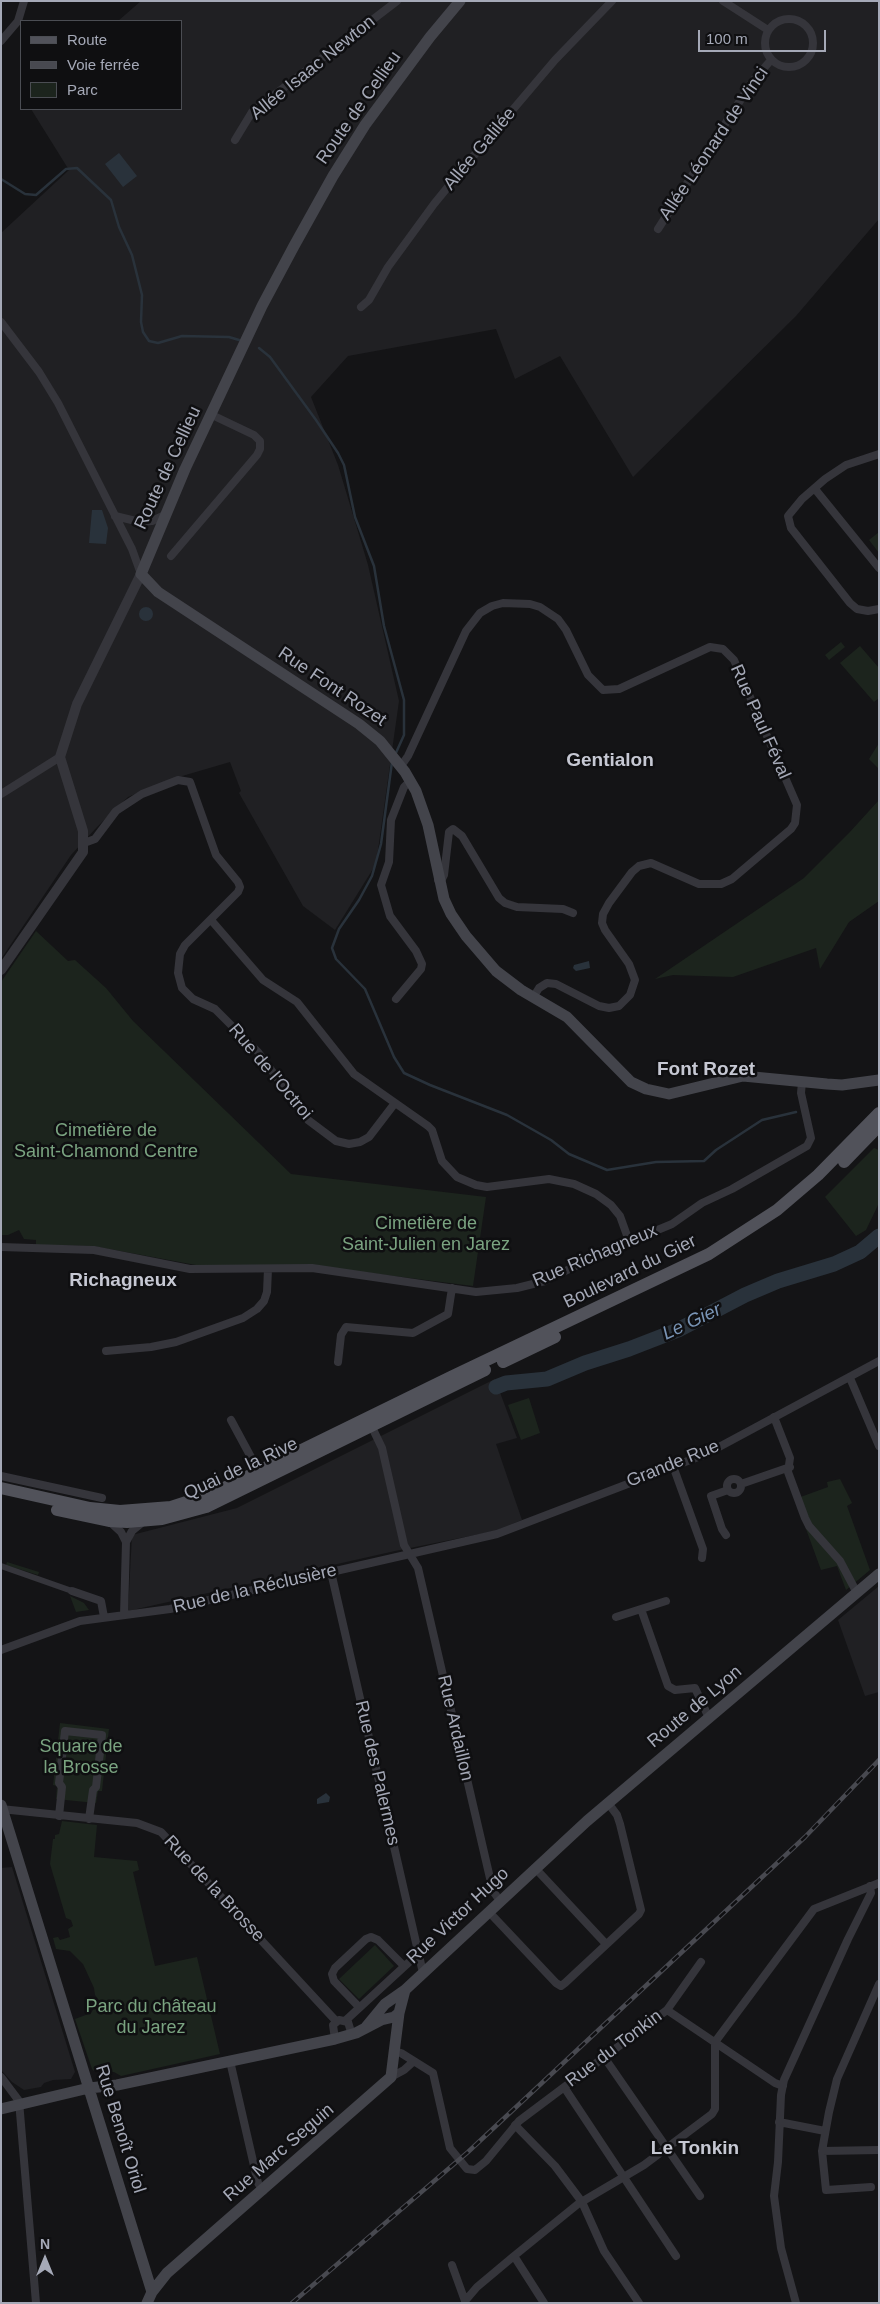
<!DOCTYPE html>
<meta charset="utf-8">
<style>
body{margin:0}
#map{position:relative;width:880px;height:2304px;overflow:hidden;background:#141416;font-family:Helvetica,sans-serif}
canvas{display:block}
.frame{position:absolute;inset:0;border:2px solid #a5a9b7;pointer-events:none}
.legend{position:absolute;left:20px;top:20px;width:162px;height:90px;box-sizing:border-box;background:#0f0f11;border:1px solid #4b4d53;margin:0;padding:6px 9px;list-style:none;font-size:15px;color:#a5a9b7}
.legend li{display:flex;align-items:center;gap:10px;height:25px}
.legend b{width:25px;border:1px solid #4b4d53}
.north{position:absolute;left:20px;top:2234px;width:50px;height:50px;-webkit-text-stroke:4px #0f0f11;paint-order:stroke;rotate:0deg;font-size:14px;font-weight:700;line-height:20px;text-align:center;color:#a5a9b7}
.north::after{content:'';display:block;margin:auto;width:18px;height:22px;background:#a5a9b7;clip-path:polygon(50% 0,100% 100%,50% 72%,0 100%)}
.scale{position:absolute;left:698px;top:30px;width:128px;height:22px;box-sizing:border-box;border:2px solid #a5a9b7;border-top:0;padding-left:6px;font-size:15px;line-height:18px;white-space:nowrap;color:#a5a9b7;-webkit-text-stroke:4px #0f0f11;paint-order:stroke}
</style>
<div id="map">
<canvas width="880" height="2304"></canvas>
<div class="frame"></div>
<ul class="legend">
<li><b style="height:6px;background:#51525a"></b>Route</li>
<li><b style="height:6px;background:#484950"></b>Voie ferrée</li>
<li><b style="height:14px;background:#1c241d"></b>Parc</li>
</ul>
<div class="north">N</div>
<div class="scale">100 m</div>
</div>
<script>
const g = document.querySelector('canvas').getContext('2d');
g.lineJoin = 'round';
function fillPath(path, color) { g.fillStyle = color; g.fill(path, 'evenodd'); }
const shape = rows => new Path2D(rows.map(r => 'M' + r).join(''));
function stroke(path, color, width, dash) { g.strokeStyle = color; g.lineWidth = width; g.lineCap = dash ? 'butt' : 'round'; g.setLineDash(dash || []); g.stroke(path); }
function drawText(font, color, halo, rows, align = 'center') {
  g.font = font + ' Helvetica,sans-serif'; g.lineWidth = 5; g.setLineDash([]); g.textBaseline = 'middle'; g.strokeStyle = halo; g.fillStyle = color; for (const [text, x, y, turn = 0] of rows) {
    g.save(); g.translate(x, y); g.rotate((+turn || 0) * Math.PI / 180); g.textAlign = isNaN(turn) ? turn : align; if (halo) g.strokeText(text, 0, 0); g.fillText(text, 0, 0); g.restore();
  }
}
fillPath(shape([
 [141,1,879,1,879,219,796,316,633,477,560,356,515,379,496,329,348,356,311,397,338,465,368,565,399,701,376,864,335,930,303,906,239,793,241,791,230,762,172,779,128,797,97,827,71,855,1,959,1,233,69,170,31,109,181,109,181,21,118,21],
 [495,1379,517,1438,496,1444,522,1520,495,1531,395,1551,128,1611,132,1535,237,1508],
 [879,1586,879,1692,865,1696,838,1620],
 [12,1867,75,2072,71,2079,53,2080,44,2083,41,2087,24,2090,12,2082,1,2070,1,1868]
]), '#202023');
fillPath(shape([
 [879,532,879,553,869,540],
 [841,642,845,647,829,660,825,655],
 [860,646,879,668,879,698,874,702,840,663],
 [879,743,879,769,869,759],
 [879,800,879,901,849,922,820,969,816,948,733,977,673,975,655,979,804,878,849,833],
 [36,931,68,961,75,960,106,988,133,1021,291,1174,486,1197,473,1286,307,1265,212,1268,93,1246,36,1245,36,1240,24,1239,19,1230,8,1235,1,1235,1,982],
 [874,1148,879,1150,879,1203,866,1230,856,1236,825,1197],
 [529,1398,540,1433,521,1440,508,1405],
 [840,1479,852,1503,847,1506,870,1570,846,1590,837,1566,821,1570,795,1499,828,1487,827,1482],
 [7,1562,39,1572,38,1575,6,1565],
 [70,1596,84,1603,89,1610,76,1612],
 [60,1723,109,1729,102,1791,98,1791,96,1803,56,1799,57,1786,53,1785],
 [62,1821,97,1825,94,1857,137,1861,139,1870,133,1872,155,1966,197,1957,220,2054,121,2076,114,2072,106,2073,96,2068,94,2071,92,2069,75,2019,91,2013,96,2005,101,2003,95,1995,94,1988,83,1964,70,1951,56,1949,53,1938,58,1937,60,1940,70,1937,68,1929,73,1926,71,1920,66,1918,50,1864,53,1839,55,1839,55,1835,59,1834],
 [375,1945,394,1966,359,1999,339,1979]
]), '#1c241d');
fillPath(shape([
 [119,153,137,176,123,187,105,164],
 [92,510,102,510,108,528,106,544,89,543],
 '139 614a7 7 0 1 1 14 0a7 7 0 1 1-14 0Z',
 [589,961,590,968,576,971,573,968,574,965],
 [326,1793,330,1797,329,1802,317,1804,317,1799]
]), '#29323b');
stroke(shape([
 [1,179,25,194,36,195,66,169,77,168,111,200,119,227,132,255,142,295,141,322,143,332,149,341,158,343,182,336,229,337,239,340],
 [259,348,270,357,316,420,338,453,344,465,355,517,374,566,384,626,404,700,404,735,395,755],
 [392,762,381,844,372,876,359,900,339,929,332,948,336,959,365,989,394,1057,404,1073,430,1085,507,1115,551,1140,569,1154,607,1170,656,1162,704,1161,716,1150,762,1120,796,1112]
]), '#29323b', 2.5);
stroke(shape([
 [496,1387,506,1383,547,1379,585,1363,629,1349,678,1330,745,1295,778,1281,834,1264,860,1252,879,1236]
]), '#29323b', 15);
stroke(shape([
 [1,1566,72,1591]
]), '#35353b', 6);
stroke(shape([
 [723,1,768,30],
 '765 43a24 24 0 1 1 48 0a24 24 0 1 1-48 0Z',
 [1,41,18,21,24,1],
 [235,140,252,112,397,1],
 [658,229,752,82,771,60],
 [361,307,369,300,388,267,434,204,465,166,555,60,612,1],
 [1,322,39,372,58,403,132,549,141,574],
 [879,454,846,465,825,479,802,499,788,516,791,528,850,603,857,609,868,611,879,609],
 [815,489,879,568],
 [115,516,140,522,152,521,165,515],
 [171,556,257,455,260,449,260,441,254,435,212,415],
 [401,766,408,756,466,631,480,613,492,606,503,603,530,604,540,607,558,619,566,630,588,675,603,690,619,689,710,647,723,649,734,660,797,805,795,823,791,829,732,879,721,884,699,884,651,863,639,866,632,872,609,903,603,914,602,923,605,930,629,964,635,980,630,995,619,1006,609,1008,599,1006,556,984,547,983,539,988,534,996],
 [1,794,60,757],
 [84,843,95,839,116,811,142,794,178,780,190,782,216,855,238,882,240,887,238,892,185,945,180,954,178,973,182,988,193,999,215,1009,258,1052,308,1120,336,1141,349,1144,360,1142,369,1137,395,1103],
 [438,880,442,879,444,875,449,832,453,829,462,836,499,898,505,903,517,907,563,909,573,913],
 [211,920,263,980,297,1002,354,1074,428,1126,432,1130,442,1161,457,1177,476,1185,487,1187,549,1179,574,1184,596,1194,611,1205,620,1216,629,1241],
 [396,999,421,969,422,964,416,951,390,916,381,885,389,862,391,820,404,787,410,781],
 [1,1247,94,1250,190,1269,312,1268,476,1292,517,1288,545,1281,602,1253,672,1224,702,1203,732,1189,807,1146,811,1138,801,1093,802,1082],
 [106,1351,151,1347,176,1342,243,1318,257,1309,264,1301,267,1292,268,1269],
 [338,1362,341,1335,346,1327,413,1333,448,1314,452,1288],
 [850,1378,879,1446],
 [774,1417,790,1458,788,1472,805,1518,809,1526,840,1561,857,1593],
 [231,1420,259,1472],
 [370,1423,382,1448,404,1545,418,1568,493,1891,500,1901],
 [673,1466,703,1549,702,1558],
 [1,1476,102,1498],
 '727 1486a7 7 0 1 1 14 0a7 7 0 1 1-14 0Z',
 [741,1484,790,1467],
 [109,1521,121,1532,126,1542],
 [726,1535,722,1529,711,1496,728,1490],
 [331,1572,423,1973],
 [72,1591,101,1601,104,1617],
 [666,1601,641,1609,668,1686,675,1690,695,1688,709,1718],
 [124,1615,126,1542,132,1531,143,1522],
 [616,1617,641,1609],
 [1,1650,80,1621,170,1609,497,1534,706,1454,879,1361],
 [1,1809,137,1823,161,1832,336,2021],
 [59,1816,62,1787,59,1783,65,1731,102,1735,96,1787,93,1790,89,1819],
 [535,1868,606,1944],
 [489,1912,556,1983,561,1986,565,1983,639,1914,641,1910,620,1824,617,1815,608,1803],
 [359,2007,334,1981,332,1974,335,1968,366,1939,371,1937,378,1940,404,1966],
 [667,2010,775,2083,783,2086],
 [345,2021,419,1953],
 [335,2039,333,2025,339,2020,348,2022,352,2035],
 [394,2051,401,2053,433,2073,450,2148,467,2169,475,2170,486,2161,519,2121,667,2010,701,1962],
 [604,2057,700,2196],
 [230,2061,258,2183,263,2191],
 [1,2077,19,2101,36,2303],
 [391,2077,404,2070,414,2061],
 [564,2087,676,2256],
 [779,2122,825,2131],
 [515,2125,555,2166,582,2202,604,2251,639,2303],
 [822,2151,879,2150],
 [871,2187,826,2190,822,2151,829,2112,837,2079,879,1984],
 [452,2265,465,2301],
 [465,2303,465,2301,477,2287,514,2256],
 [544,2303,514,2256,578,2204,644,2165,712,2114,715,2109,715,2042,814,1909,879,1883],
 [796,2303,781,2248,774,2196,778,2162,781,2095,784,2080,848,1939,871,1893,870,1886]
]), '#35353b', 8);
stroke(shape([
 [1,970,83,852,83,831,60,757,77,704,141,574]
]), '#35353b', 10);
stroke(shape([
 [460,1,430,37,365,125,333,176,294,246,262,306,185,469,141,574,158,592,359,724,380,741,405,772,416,791,428,825,444,899,451,914,466,936,496,971,521,990,567,1017,631,1082,646,1089,669,1094,743,1076,827,1084,842,1085,879,1080],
 [1,1805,152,2292],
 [366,2027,385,2004,405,1990,587,1821,879,1574],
 [1,2109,89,2088,117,2085,335,2039,356,2033,381,2020,394,2017,399,2013],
 [147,2303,152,2292,167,2273,391,2077,399,2013,405,1990]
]), '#43444b', 11);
stroke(shape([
 [844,1162,879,1126],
 [503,1362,555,1337],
 [1,1488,90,1508,120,1511,171,1507,214,1493,451,1377,709,1254,777,1210,818,1175,879,1113],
 [57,1510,109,1521,127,1522,162,1519,206,1507,485,1370]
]), '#51525a', 12);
const rail = shape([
 [292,2303,468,2152,805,1837,879,1760]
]);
stroke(rail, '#484950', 4.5);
stroke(rail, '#0f0f11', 2.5, [8]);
drawText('18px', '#a5a9b7', '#0f0f11', [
 ["Allée Isaac Newton",313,68,-39],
 ["Route de Cellieu",359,108,-55],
 ["Allée Léonard de Vinci",714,144,-56],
 ["Allée Galilée",480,149,-50],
 ["Route de Cellieu",168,468,-65],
 ["Rue Font Rozet",332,687,34],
 ["Rue Paul Féval",760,722,66],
 ["Rue de l'Octroi",270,1072,50],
 ["Rue Richagneux",595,1256,-23],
 ["Boulevard du Gier",630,1272,-26],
 ["Grande Rue",673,1464,-22],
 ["Quai de la Rive",241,1469,-25],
 ["Rue de la Réclusière",255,1589,-13],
 ["Route de Lyon",695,1707,-40],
 ["Rue Ardaillon",455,1728,77],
 ["Rue des Palermes",377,1773,77],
 ["Rue de la Brosse",214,1889,47],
 ["Rue Victor Hugo",458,1916,-43],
 ["Rue du Tonkin",614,2049,-37],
 ["Rue Benoît Oriol",120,2129,73],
 ["Rue Marc Seguin",279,2153,-41]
]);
drawText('18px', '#7aa380', '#0f0f11', [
 ["Cimetière de",106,1131],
 ["Saint-Chamond Centre",106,1152],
 ["Cimetière de",426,1224],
 ["Saint-Julien en Jarez",426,1245],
 ["Square de",81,1747],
 ["la Brosse",81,1768],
 ["Parc du château",151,2007],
 ["du Jarez",151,2028]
]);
drawText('bold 19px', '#c6c8d3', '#0f0f11', [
 ["Gentialon",610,761],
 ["Font Rozet",706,1070],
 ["Richagneux",123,1281],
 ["Le Tonkin",695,2149]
]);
drawText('italic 19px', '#7994b5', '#0f0f11', [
 ["Le Gier",692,1322,-25]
]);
</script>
